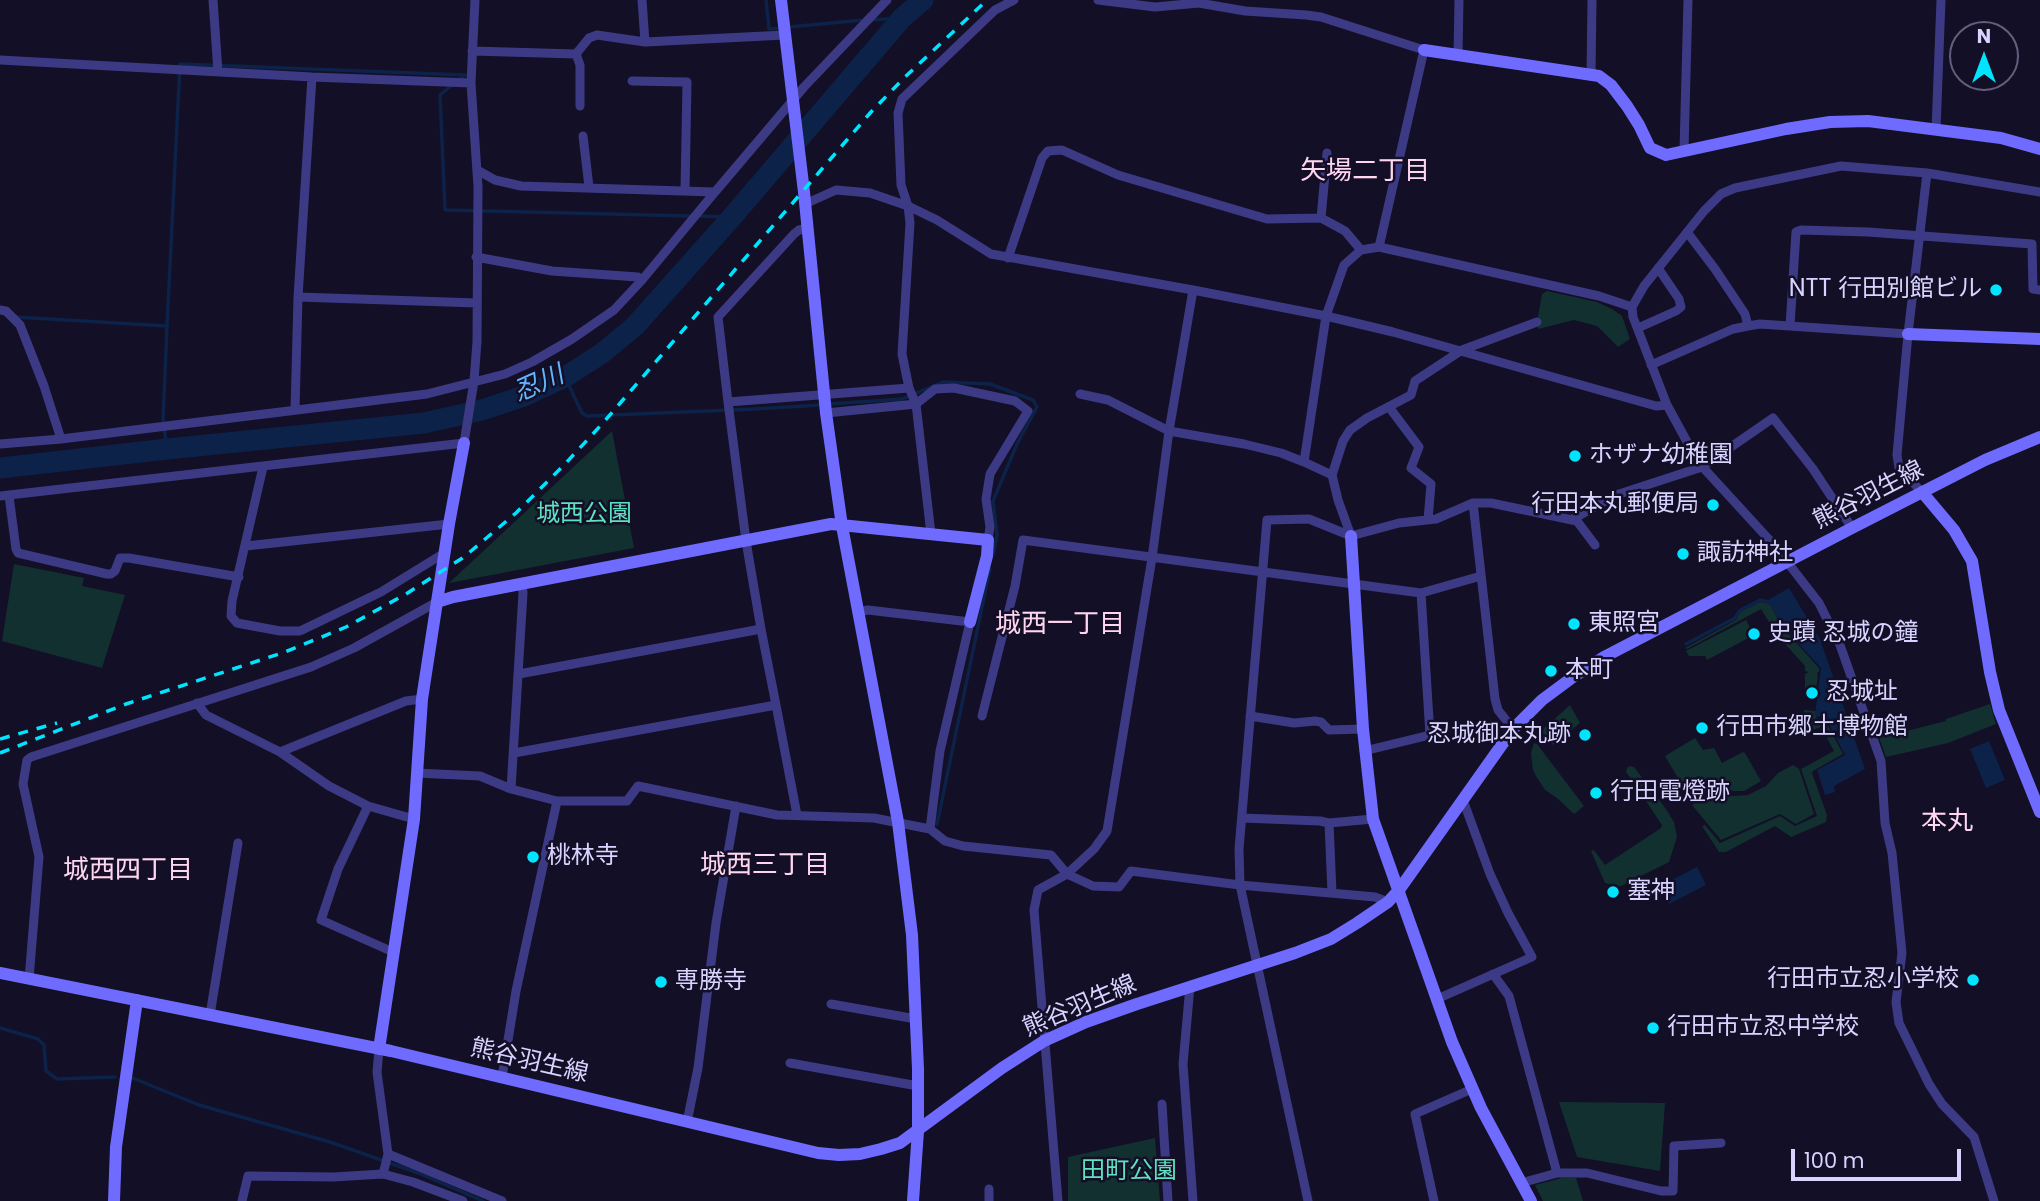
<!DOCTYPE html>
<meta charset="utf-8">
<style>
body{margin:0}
#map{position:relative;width:2040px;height:1201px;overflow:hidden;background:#130f26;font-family:Poppins,sans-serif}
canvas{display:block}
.north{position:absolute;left:1949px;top:21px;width:70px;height:70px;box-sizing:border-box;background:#130f26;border:2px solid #625e7d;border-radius:50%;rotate:0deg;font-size:19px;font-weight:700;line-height:28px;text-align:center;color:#d9d4ff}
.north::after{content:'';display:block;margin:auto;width:24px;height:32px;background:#00e5ff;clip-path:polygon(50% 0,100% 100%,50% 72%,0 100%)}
.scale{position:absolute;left:1791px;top:1149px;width:170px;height:32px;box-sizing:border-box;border:4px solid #d9d4ff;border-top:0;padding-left:9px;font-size:21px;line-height:24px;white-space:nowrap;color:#d9d4ff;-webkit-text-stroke:5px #130f26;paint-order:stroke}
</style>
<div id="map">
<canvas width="2040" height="1201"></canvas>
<div class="north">N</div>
<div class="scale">100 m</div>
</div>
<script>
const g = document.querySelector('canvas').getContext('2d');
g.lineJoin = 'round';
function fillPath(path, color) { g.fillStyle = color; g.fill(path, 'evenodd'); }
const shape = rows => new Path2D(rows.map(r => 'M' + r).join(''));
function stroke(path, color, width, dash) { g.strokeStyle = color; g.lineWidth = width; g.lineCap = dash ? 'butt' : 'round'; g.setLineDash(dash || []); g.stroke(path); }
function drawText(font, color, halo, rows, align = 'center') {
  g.font = font + ' Poppins,"Noto Sans JP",sans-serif'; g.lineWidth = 5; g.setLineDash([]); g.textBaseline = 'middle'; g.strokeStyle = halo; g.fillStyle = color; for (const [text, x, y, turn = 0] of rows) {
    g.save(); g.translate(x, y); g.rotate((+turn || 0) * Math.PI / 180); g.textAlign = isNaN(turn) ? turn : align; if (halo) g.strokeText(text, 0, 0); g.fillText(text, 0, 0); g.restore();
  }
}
fillPath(shape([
 [1547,291,1597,302,1612,309,1622,316,1630,339,1618,347,1597,326,1574,320,1538,329,1537,322,1542,294],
 [612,431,634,548,449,583],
 [14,564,84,578,82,586,125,595,102,668,2,641],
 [1760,602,1770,604,1782,627,1819,668,1819,672,1817,673,1818,675,1816,690,1805,689,1805,674,1809,672,1805,671,1805,666,1777,635,1761,609,1687,649,1685,648,1736,620,1740,612],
 [1746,620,1754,635,1707,660,1705,656,1689,656,1686,651],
 [1990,704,1996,724,1948,743,1886,757,1879,738,1946,721,1946,719],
 [1570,705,1580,723,1553,745,1541,731],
 [1804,710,1815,711,1817,720,1824,718,1843,754,1813,771,1812,773,1827,815,1826,822,1791,837,1775,826,1726,852,1719,852,1702,826,1705,825,1720,843,1780,816,1795,826,1817,816,1801,769,1834,751,1821,727,1812,730,1809,725,1812,722,1808,722,1804,716],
 [1695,738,1703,750,1714,748,1722,763,1743,752,1745,753,1761,781,1744,791,1733,791,1717,786,1699,786,1689,791,1685,790,1665,756],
 [1534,743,1537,744,1584,806,1574,814,1557,798,1545,790,1536,776,1533,770,1531,753],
 [1793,765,1799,769,1814,814,1796,824,1780,814,1721,840,1692,805,1711,792,1718,792,1733,796,1748,795,1766,786,1778,773],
 [1630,766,1634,767,1666,809,1674,822,1677,837,1669,862,1621,886,1617,886,1605,883,1591,851,1594,850,1605,865,1661,828,1662,825,1629,776,1626,772,1627,768],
 [1559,1102,1665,1103,1660,1171,1577,1157],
 [1155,1138,1160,1201,1068,1201,1068,1157],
 [1562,1178,1576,1178,1583,1201,1543,1201,1535,1185]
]), '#12302f');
fillPath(shape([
 [1789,588,1820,639,1865,769,1834,786,1835,792,1825,795,1817,770,1845,755,1824,715,1817,717,1815,714,1821,668,1782,626,1768,600],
 [1989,741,2005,780,1986,788,1970,749],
 [1697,867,1706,885,1669,904,1660,886]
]), '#0c2248');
stroke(shape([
 [766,0,769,29,780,28],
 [871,20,902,18],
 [788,27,864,20],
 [452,85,440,95,445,210,691,216],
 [699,216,732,217],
 [15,317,167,326],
 [565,377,582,413,587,416,755,409,821,405],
 [829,404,902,399,943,382,990,384,1033,400,1037,407,1017,444,993,501,997,535,993,555],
 [167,449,163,420,167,326,180,64,465,75,458,80],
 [1686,644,1735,618,1739,611,1760,600,1769,602],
 [937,824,990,569],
 [0,1028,38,1039,44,1045,46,1071,57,1079,115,1077],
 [130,1077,199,1105,330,1142,421,1174,483,1201]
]), '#0c2248', 3.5);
stroke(shape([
 [0,468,167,449,424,423,482,410,524,396,565,377,601,354,635,326,732,217,902,18,923,0]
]), '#0c2248', 21);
stroke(shape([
 [213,0,218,72],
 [642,0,645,42,785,35],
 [1098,0,1155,7,1199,3,1245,11,1306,15,1321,17,1424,50,1379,247],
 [472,51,576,54,589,38,597,35,645,42],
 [576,54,580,65,580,106],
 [1458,56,1459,0],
 [0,60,312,77,471,83],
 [1591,75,1592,0],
 [312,77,298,297,477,303],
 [632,81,687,82,685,190],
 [1936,130,1941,0],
 [583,136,589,187],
 [1684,150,1688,0],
 [477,170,495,180,521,186,715,192,804,87,887,0],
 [805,204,836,190,870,193,908,206,937,220,991,254,1193,290],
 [1321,218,1327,153],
 [1687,232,1715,269,1745,314,1748,326],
 [476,257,552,271,638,277,642,280],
 [1008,258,1042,158,1048,151,1062,150,1118,175,1267,219,1321,218,1345,231,1361,250],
 [0,310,6,311,20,325,44,386,61,439],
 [1790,326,1796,232,1801,230,1868,232,2032,244,2033,289,2040,290],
 [1638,328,1676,311,1681,307,1679,299,1658,268],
 [1651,365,1733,329,1748,326,1760,324,1908,334],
 [909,388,916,404,935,389,954,388,1015,401,1028,411,990,474,986,499,990,527,988,540],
 [1080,394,1108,400,1169,431,1244,444,1281,453,1304,462],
 [728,402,718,317,794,234,799,230,808,228],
 [1389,407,1419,447,1411,468,1431,484,1428,520],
 [295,410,298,297],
 [826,413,916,404,931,534],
 [0,444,61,439,427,394,505,374,532,362,572,339,614,310,642,280,715,192],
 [263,467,232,601,231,616,237,623,280,631,300,631,381,592,446,552],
 [1332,475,1343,441,1350,430,1367,418,1411,395,1415,381,1462,350,1537,322],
 [1922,492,1899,468,1897,455,1908,334,1927,173],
 [0,496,464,443,474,381,477,342,478,187,471,83,475,0],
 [9,496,16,549,18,553,107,574,111,574,115,571,120,558,129,558,239,577],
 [1473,503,1495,699,1498,710,1513,729],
 [1571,520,1616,495,1702,467,1773,418,1813,469,1852,528],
 [1595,545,1577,521,1491,503,1473,503,1436,519,1399,523,1351,536,1338,500,1332,475,1304,462,1326,316,1344,265,1361,250,1379,247,1599,296,1632,307],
 [246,546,449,524],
 [858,612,868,610,970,622,940,751,930,829],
 [761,629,746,541,728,402,909,388,902,354,910,223,908,206,901,185,898,113,902,99,995,10,1014,0],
 [519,674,761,629,776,705],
 [197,703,206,715,280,752,329,786,368,806,414,819],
 [982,716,1015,586,1023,540,1421,593,1481,576],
 [1250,716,1294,723,1315,721,1321,722,1329,730,1363,729],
 [1364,751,1430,735,1421,593],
 [280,752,406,701,422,699],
 [514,753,776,705,797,815],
 [416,773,480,776,511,789,557,801,627,801,638,786,777,815,874,818,889,821,930,829,945,841,963,846,1051,855,1067,874,1093,886,1119,887,1131,871,1240,885,1375,897,1388,902],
 [511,789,523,593,522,584],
 [368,806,338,869,321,920,393,952],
 [1242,818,1320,821,1329,823,1373,819],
 [1329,823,1332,893],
 [1493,974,1509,996,1557,1173],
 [29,979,39,857,23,784,27,760,31,757,311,667,354,648,437,602],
 [1190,986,1183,1064,1193,1201],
 [1437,999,1532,957,1508,913,1490,874,1463,800],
 [831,1004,916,1019],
 [210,1015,238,843],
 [379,1049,377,1072,388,1154,383,1174,413,1182,463,1201],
 [790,1063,918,1086],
 [502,1077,516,991,557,801],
 [1162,1104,1168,1201],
 [687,1122,698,1068,716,923,736,806],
 [388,1154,502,1201],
 [1521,1183,1557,1173,1587,1173,1661,1191,1673,1191,1674,1146,1721,1143],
 [242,1201,248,1176,333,1177,383,1174],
 [989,1201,989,1189],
 [1058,1201,1034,910,1038,890,1067,874,1094,849,1107,831,1152,558,1169,431,1193,290,1326,316,1393,332,1656,406,1667,405],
 [1308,1201,1240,885,1239,849,1267,520,1309,519,1351,536],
 [1434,1201,1415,1114,1472,1089],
 [1994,1201,1974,1137,1942,1104,1929,1084,1899,1023,1896,1002,1902,953,1892,853,1885,823,1881,761,1840,645,1819,603,1774,545,1698,462,1667,405,1633,317,1632,307,1644,286,1704,211,1721,194,1735,188,1841,166,1927,173,2040,192]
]), '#3d3a85', 9);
stroke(shape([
 [781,0,804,192,826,413,842,526,898,822,912,935,918,1069,918,1131,913,1201],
 [1424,50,1599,76,1611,85,1627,106,1639,125,1650,148,1666,155,1786,129,1830,122,1868,121,2001,138,2040,149],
 [1908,334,2040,339],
 [1922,492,1954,530,1972,561,1990,672,1999,710,2040,812],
 [1351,536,1363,729,1373,819,1452,1042,1481,1108,1531,1201],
 [437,602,453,597,831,524,988,540,987,556,970,622],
 [0,973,391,1051,818,1153,839,1155,860,1154,881,1149,900,1143,1002,1068,1044,1041,1086,1022,1137,1004,1295,953,1331,939,1357,923,1388,902,1399,890,1513,729,1542,700,1573,677,1604,657,1852,528,1985,460,2040,437],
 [379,1049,414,819,422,699,449,524,464,443],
 [114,1201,116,1147,137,1000]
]), '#6f6bff', 12);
stroke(shape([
 [0,739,57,723],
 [0,753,126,704,285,652,346,627,406,594,464,557,516,513,565,464,603,423,871,112,904,78,987,0]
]), '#00e5ff', 3.5, [10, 9]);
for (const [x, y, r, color] of [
 [1996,290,7,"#00e5ff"],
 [1575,456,7,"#00e5ff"],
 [1713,505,7,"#00e5ff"],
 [1683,554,7,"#00e5ff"],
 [1574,624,7,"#00e5ff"],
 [1754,634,7,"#00e5ff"],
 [1551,671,7,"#00e5ff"],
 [1812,693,7,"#00e5ff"],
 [1702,728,7,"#00e5ff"],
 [1585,735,7,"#00e5ff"],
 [1596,793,7,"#00e5ff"],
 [533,857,7,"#00e5ff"],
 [1613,892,7,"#00e5ff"],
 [1973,980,7,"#00e5ff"],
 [661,982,7,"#00e5ff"],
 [1653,1028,7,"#00e5ff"]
]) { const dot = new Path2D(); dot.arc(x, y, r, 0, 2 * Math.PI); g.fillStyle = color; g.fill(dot); stroke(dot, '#130f26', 2.5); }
drawText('24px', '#d9d4ff', '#130f26', [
 ["NTT 行田別館ビル",1982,290,"right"],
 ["ホザナ幼稚園",1589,456],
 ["行田本丸郵便局",1699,505,"right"],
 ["諏訪神社",1697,554],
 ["東照宮",1588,624],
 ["史蹟 忍城の鐘",1768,634],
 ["本町",1565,671],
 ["忍城址",1826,693],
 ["行田市郷土博物館",1716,728],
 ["忍城御本丸跡",1571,735,"right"],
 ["行田電燈跡",1610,793],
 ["桃林寺",547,857],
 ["塞神",1627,892],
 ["行田市立忍小学校",1959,980,"right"],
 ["専勝寺",675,982],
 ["行田市立忍中学校",1667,1028]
], 'left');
drawText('24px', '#d9d4ff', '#130f26', [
 ["熊谷羽生線",1869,496,-27],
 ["熊谷羽生線",1080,1007,-23],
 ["熊谷羽生線",529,1062,13]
]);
drawText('24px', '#5fe0c0', '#130f26', [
 ["城西公園",584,515],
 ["田町公園",1129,1172]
]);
drawText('26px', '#ffd6f0', '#130f26', [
 ["矢場二丁目",1365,172],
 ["城西一丁目",1060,625],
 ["本丸",1947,822],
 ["城西三丁目",765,866],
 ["城西四丁目",128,871]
]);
drawText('italic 26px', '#62b6ff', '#130f26', [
 ["忍川",539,385,-24]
]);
</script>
